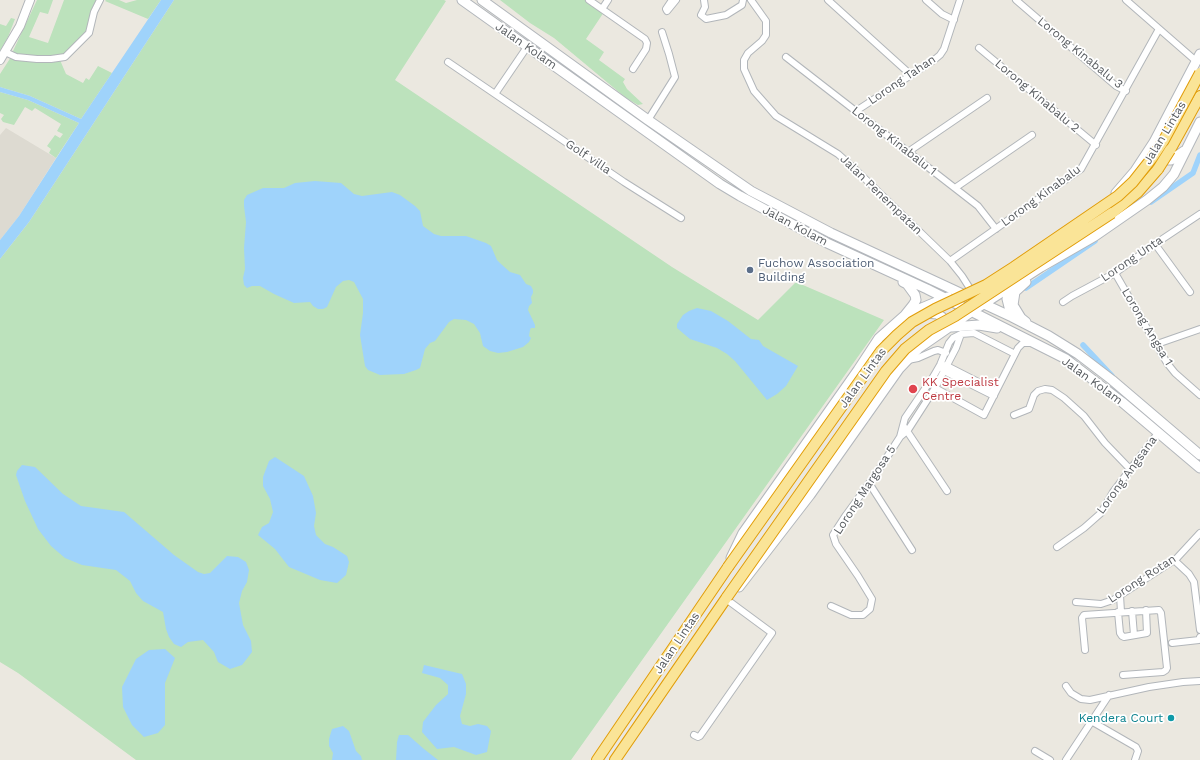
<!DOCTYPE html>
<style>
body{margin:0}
canvas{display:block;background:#ebe8e0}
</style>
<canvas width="1200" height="760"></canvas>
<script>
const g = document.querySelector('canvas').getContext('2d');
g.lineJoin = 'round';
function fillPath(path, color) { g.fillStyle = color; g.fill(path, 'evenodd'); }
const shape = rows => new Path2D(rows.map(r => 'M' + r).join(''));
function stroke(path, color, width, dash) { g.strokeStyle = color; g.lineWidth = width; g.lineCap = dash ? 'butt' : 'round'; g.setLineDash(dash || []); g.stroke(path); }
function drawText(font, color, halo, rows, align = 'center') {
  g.font = font + ' "Work Sans",sans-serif'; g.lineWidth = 3.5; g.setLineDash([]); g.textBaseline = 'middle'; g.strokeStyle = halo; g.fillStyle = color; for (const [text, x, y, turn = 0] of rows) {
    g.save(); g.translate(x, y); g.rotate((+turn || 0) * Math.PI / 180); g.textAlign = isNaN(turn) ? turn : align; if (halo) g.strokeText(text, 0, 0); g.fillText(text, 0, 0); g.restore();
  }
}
fillPath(shape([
 [6,128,56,158,19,216,0,240,0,135]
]), '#dddad1');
fillPath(shape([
 [37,0,53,0,48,14,40,12,29,37,48,43,64,0,97,0,87,32,63,55,51,58,13,54,13,51],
 [106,0,119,0,126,3,137,0,161,0,148,19,105,1],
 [174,0,444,0,446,1,395,80,672,267,758,320,796,282,884,320,571,760,136,760,18,673,0,662,0,259,29,222],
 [500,0,585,0,604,12,586,39,604,52,599,60,625,79,623,82,627,89,643,104,638,105,626,98,554,38,530,23],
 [11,18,15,19,8,37,0,51,0,24,6,26],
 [11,57,60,60,66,74,83,83,86,78,89,80,98,66,112,73,81,119,30,96,0,87,0,74],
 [0,92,28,100,79,123,56,158,49,153,51,149,47,146,55,135,60,138,63,134,57,131,61,124,35,108,32,111,25,107,14,125,3,122,1,119,4,115,0,113]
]), '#bce2bc');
fillPath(shape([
 [161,0,174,0,29,222,0,259,0,240,19,216,79,123,28,100,0,92,0,87,30,96,81,119],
 [315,181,341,183,354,194,362,196,392,192,400,195,415,206,420,211,423,226,434,234,441,236,466,236,486,243,491,246,497,260,501,264,510,272,520,275,526,284,531,286,533,290,533,293,531,297,532,303,529,306,528,310,535,325,535,328,531,328,530,330,529,336,531,338,529,342,523,347,507,352,498,353,490,351,483,346,480,333,474,324,466,320,454,319,449,322,435,341,430,343,425,349,420,368,416,370,404,374,380,375,368,370,365,366,360,335,363,313,363,299,354,282,349,280,343,281,336,287,327,307,323,309,318,309,313,306,310,302,294,303,274,294,260,286,252,286,247,288,244,285,243,278,245,269,244,248,246,222,244,206,244,200,247,195,263,188,284,188,295,183],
 [697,308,711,311,728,321,751,339,759,340,763,346,798,366,786,386,777,394,767,400,735,361,727,354,717,348,690,339,684,334,677,328,677,324,683,315,689,311],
 [275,457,304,476,313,496,316,513,314,526,316,535,325,544,333,547,347,556,349,562,346,575,337,583,320,580,289,567,275,549,258,535,262,527,269,523,273,512,270,499,263,486,263,477,269,461],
 [22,465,35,467,63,494,81,506,124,512,174,555,198,572,204,574,210,573,227,556,238,557,246,562,249,570,247,582,242,591,239,603,243,625,251,641,252,652,242,665,230,669,218,662,214,652,203,640,188,642,181,647,174,644,169,637,166,629,163,612,143,601,136,593,130,581,116,570,82,565,65,558,51,546,38,529,25,501,16,475,17,471],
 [165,649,175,658,165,683,165,725,158,733,144,737,132,725,123,707,122,687,136,659,149,650],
 [424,665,462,674,466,684,466,694,460,716,462,724,470,726,478,724,487,726,491,731,487,752,476,755,454,747,437,749,422,732,423,722,436,705,448,694,448,685,440,678,422,673],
 [343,726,349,731,356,751,361,756,362,760,332,760,333,753,329,746,329,739,332,729],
 [399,735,408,735,424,749,438,760,396,760,397,742]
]), '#9fd3fb');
stroke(shape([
 [1151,202,1193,173,1200,155],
 [1026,288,1095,241],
 [1083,345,1112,376]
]), '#9fd3fb', 5.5);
const minor = shape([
 [589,0,645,39,647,43,646,49,633,69],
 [672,0,666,9,667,11,676,0],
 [704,0,705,7,701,15,706,19,726,15,742,5,743,0],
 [751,0,766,21,766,35,762,41,748,53,744,60,744,69,754,91,776,116,838,154,856,170,950,261,962,276,969,287],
 [828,0,911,75],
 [926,0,942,14,954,20],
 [1016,0,1116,86,1126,91],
 [1126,0,1196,61],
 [602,9,608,0],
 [527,47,495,94,624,182,681,218],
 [979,48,1096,145],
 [5,52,16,57,37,59,51,59,65,57,89,33,94,12,100,0],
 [786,57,978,206,996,229],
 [448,62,495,94],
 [856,111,934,60,940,55,944,49,960,0],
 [648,120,675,77,669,54,662,32],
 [908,152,987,98],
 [955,188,1032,135],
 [1155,244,1190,292],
 [950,261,1081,169,1159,29],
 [1115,273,1167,363,1175,373,1200,395],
 [1063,302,1072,296,1115,273,1155,244,1200,214],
 [1157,344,1200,329],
 [908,360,918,358,934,351,938,350,946,353],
 [944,365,947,366,996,391],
 [942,368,944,371,994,396],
 [935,388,984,415,1018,348,1023,343,1031,343],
 [1014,415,1029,409,1034,395,1038,391,1045,389,1052,390,1064,398,1084,416,1105,443,1130,469],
 [905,428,947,491],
 [900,437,905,418,933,377,940,365,949,343,953,338,961,334,974,333,1015,354],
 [869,483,912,550],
 [1057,547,1084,528,1101,513,1113,492,1158,433],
 [1174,560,1189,574,1194,582,1200,630],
 [1120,595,1121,612],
 [1076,602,1101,604,1113,600,1176,559,1200,533],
 [831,606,851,615,863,615,870,609,872,599,858,576,836,544,833,535,846,515,876,474,900,437,908,430,935,388,956,348,961,334],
 [1132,611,1134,635],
 [1118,612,1120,633,1122,636,1124,637,1147,633,1146,610],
 [1172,643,1199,640,1200,637],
 [1085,650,1082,618,1084,615,1159,610,1161,613,1167,668,1166,670,1163,672,1123,675],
 [1066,686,1071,693,1081,699,1090,700,1149,687,1183,682,1200,681],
 [1091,721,1136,747,1138,751,1135,760],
 [694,735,698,737,700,736,772,633,726,599],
 [1035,751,1050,760],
 [1066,760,1109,695]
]);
const tertiary = shape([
 [0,60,20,26,30,0]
]);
const secondary = shape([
 [462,0,720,184,740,196,827,243,927,289,1066,359,1122,402,1200,468],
 [482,0,648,120,751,191,831,233,1012,317,1049,336,1078,354,1112,380,1200,455],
 [1157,145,1156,151,1159,156,1165,160,1171,160,1184,151],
 [1116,193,1135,171,1154,142,1200,54],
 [1026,282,1015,292,1013,305,1021,318,1026,322],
 [926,313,937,314,942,317,943,322,941,328],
 [905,315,948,297],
 [1011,315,1007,299,1012,287],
 [952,327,979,325,997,328],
 [731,558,743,533,858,370,879,338,905,315,913,305,916,300,915,295,907,284,903,282],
 [739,587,810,495,899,369,919,348,971,312,1041,267,1095,236,1147,200,1163,187,1174,174,1200,122]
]);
const trunk = shape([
 [1170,150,1200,96],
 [1112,213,1138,192,1158,169],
 [597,760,728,567],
 [615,760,727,597]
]);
stroke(minor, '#b2b6ba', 8);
stroke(tertiary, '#b2b6ba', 10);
stroke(secondary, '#b3b7bc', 11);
stroke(trunk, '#e19d09', 12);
stroke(minor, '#fff', 6);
stroke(tertiary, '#fff', 8);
stroke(secondary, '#fff', 9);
stroke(trunk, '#fae497', 10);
const trunkBridge = shape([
 [1158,169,1170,150],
 [728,567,881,351,897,335,912,322,935,309,986,285,1014,267,1118,196,1133,182,1152,158,1164,140,1200,73],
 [727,597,886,371,905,349,929,330,955,316,1112,213]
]);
stroke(trunkBridge, '#e19d09', 12, []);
stroke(trunkBridge, '#fae497', 10);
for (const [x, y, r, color] of [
 [750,270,4,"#5c6f8a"],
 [913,389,5,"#e0444e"],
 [1171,718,4,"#0f9aa8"]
]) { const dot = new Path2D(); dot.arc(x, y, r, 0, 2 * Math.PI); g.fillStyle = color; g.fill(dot); stroke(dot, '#fff', 1.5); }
drawText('12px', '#585c60', '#fff', [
 ["Jalan Kolam",526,46,35],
 ["Lorong Kinabalu 3",1080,53,39],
 ["Lorong Tahan",902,80,-34],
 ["Lorong Kinabalu 2",1037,96,40],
 ["Jalan Lintas",1165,133,-59],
 ["Lorong Kinabalu 1",894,141,38],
 ["Golf villa",588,157,34],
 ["Jalan Penempatan",881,195,44],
 ["Lorong Kinabalu",1041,196,-36],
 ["Jalan Kolam",795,226,28],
 ["Lorong Unta",1132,259,-34],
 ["Lorong Angsa 1",1147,327,59],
 ["Jalan Lintas",863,378,-54],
 ["Jalan Kolam",1092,381,36],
 ["Lorong Angsana",1127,475,-54],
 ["Lorong Margosa 5",865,490,-57],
 ["Lorong Rotan",1142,579,-33],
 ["Jalan Lintas",677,643,-56]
]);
drawText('12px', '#4e5e75', '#fff', [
 ["Fuchow Association",758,263],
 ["Building",758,277]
], 'left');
drawText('12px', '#be3a42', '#fff', [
 ["KK Specialist",922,382],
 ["Centre",922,396]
], 'left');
drawText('12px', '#0d838f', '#fff', [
 ["Kendera Court",1163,718]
], 'right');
</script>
